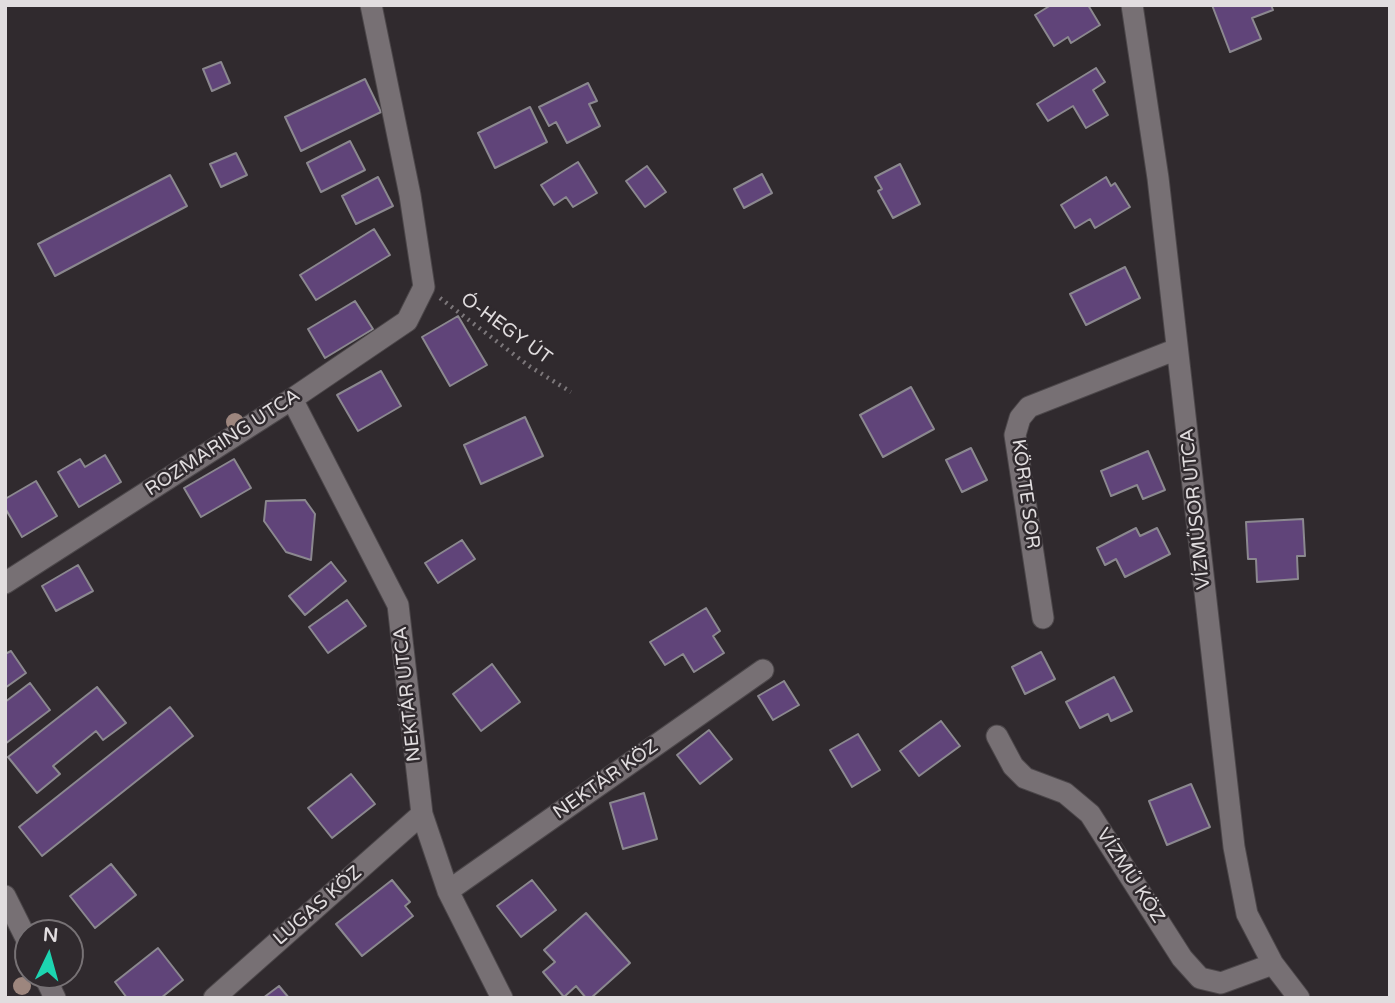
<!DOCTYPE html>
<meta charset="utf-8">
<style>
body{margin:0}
#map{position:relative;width:1395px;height:1003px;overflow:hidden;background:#302a2e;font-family:"Varela Round",sans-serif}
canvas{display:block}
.frame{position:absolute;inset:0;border:7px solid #e1dddf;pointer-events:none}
.north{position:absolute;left:14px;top:919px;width:70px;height:70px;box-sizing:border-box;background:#302a2e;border:2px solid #777275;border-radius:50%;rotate:5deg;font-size:19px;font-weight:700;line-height:28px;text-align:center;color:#e1dddf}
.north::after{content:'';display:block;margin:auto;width:24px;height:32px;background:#1dd5b1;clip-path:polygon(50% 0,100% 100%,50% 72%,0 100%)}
</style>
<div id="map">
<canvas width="1395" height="1003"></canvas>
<div class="frame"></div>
<div class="north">N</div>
</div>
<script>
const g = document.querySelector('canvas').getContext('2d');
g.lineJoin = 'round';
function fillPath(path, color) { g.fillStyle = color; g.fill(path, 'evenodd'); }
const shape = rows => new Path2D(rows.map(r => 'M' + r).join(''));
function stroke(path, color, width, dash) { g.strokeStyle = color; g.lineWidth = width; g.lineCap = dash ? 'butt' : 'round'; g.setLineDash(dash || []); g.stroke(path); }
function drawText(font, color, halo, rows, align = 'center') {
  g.font = font + ' "Varela Round",sans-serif'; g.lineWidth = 5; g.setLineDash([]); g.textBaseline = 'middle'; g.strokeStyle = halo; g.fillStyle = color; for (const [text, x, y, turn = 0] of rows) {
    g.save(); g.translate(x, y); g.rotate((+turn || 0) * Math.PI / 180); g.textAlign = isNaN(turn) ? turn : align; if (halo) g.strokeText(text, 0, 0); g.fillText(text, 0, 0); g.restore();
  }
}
const building = shape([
 [1051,5,1088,5,1100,25,1071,43,1068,37,1054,46,1035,15,1051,5],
 [1212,5,1271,5,1273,10,1252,18,1261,39,1230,52,1212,5],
 [221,62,230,83,212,91,203,69,221,62],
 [1096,68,1105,82,1093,90,1108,115,1086,128,1073,106,1048,121,1037,104,1096,68],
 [365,79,381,112,301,151,285,117,365,79],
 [588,83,597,101,589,104,600,126,567,143,556,122,549,126,539,107,588,83],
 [530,107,547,142,495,168,478,133,530,107],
 [350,141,365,170,321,192,307,163,350,141],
 [236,153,247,175,221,187,210,164,236,153],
 [578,162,597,193,573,207,566,197,554,205,541,185,578,162],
 [900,164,920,204,893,218,878,191,882,189,875,177,900,164],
 [647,166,666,192,645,207,626,181,647,166],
 [762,174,772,193,744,208,734,189,762,174],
 [170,175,187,206,55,276,38,244,170,175],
 [378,177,393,206,356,224,342,196,378,177],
 [1106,177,1111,186,1115,183,1130,207,1095,228,1090,219,1075,228,1061,205,1106,177],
 [374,229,390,255,316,300,300,275,374,229],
 [1125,267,1140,298,1086,325,1070,294,1125,267],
 [355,301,373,329,325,358,308,329,355,301],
 [458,316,487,365,450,386,422,337,458,316],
 [381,371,401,406,358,431,337,395,381,371],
 [911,387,934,429,883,457,860,415,911,387],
 [525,417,543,456,481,484,464,445,525,417],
 [971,448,987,480,962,492,946,460,971,448],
 [1148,451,1165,490,1143,499,1137,485,1111,496,1101,471,1148,451],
 [105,455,121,482,79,507,58,472,80,459,85,467,105,455],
 [234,459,251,488,201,517,184,488,234,459],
 [36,481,57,516,22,537,5,508,5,499,36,481],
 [305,500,315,514,311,560,286,552,264,521,266,501,305,500],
 [1303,519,1305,556,1297,556,1298,579,1257,582,1256,559,1248,559,1246,522,1303,519],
 [1136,528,1140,536,1157,528,1170,554,1125,577,1116,559,1105,565,1097,548,1136,528],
 [462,540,475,559,438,583,425,563,462,540],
 [331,562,346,581,305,615,289,596,331,562],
 [78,565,93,591,56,611,42,586,78,565],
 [347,600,366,626,328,653,309,627,347,600],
 [706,608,720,631,713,636,724,653,694,672,683,654,665,665,650,642,706,608],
 [11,651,26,673,5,688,5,654,11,651],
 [1041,652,1055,679,1025,694,1012,667,1041,652],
 [492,664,520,702,481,731,453,694,492,664],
 [1114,677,1132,711,1111,721,1108,714,1080,728,1066,702,1114,677],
 [784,681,799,705,773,720,758,696,784,681],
 [30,683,50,710,5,744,5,702,30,683],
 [97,687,126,723,103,740,96,731,53,766,60,774,37,793,8,757,97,687],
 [170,707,193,736,42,856,19,827,170,707],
 [941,721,960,746,919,776,900,751,941,721],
 [709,730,732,759,700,784,677,755,709,730],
 [858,734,880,770,852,787,830,750,858,734],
 [351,774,375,804,332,838,308,808,351,774],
 [1191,784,1210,827,1167,845,1149,801,1191,784],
 [644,793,657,839,623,849,610,803,644,793],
 [111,864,136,895,95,928,70,896,111,864],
 [392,880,410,902,405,906,413,916,362,956,336,924,392,880],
 [532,880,556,910,521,937,497,906,532,880],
 [586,913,630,963,591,998,586,998,576,986,564,997,543,972,555,962,544,950,586,913],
 [158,948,183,980,161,998,127,998,115,982,158,948],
 [279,986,289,998,263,998,279,986]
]);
fillPath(building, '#604479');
stroke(building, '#8b888f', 2);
const street = shape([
 [1132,5,1158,178,1234,847,1247,914,1273,964,1299,998],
 [292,399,398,605,422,814,448,891,502,998],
 [5,583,292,399,407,321,424,287,410,195,371,5],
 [1043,618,1015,435,1020,418,1029,407,1177,349],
 [997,736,1013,766,1025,778,1065,793,1090,814,1182,958,1200,978,1221,983,1273,964],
 [448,891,763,670],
 [5,896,28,942],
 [44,975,55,998],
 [214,998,422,814]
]);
stroke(street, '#4c474a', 23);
stroke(shape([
 [440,298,529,366,571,392]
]), '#7c777a', 4.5, [2, 5]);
stroke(street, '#777074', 21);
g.fillStyle = '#9d867e';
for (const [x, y] of [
 [235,422],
 [22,986]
]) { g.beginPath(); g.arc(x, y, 9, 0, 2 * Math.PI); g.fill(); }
drawText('19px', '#e1dddf', '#302a2e', [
 ["Ó-HEGY ÚT",506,329,36],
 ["ROZMARING UTCA",223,443,-33],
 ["KÖRTE SOR",1025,494,82],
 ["VÍZMŰSOR UTCA",1196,509,-96],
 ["NEKTÁR UTCA",408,694,-96],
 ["NEKTÁR KÖZ",606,780,-35],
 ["VÍZMŰ KÖZ",1130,876,57],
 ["LUGAS KÖZ",318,906,-41]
]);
</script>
